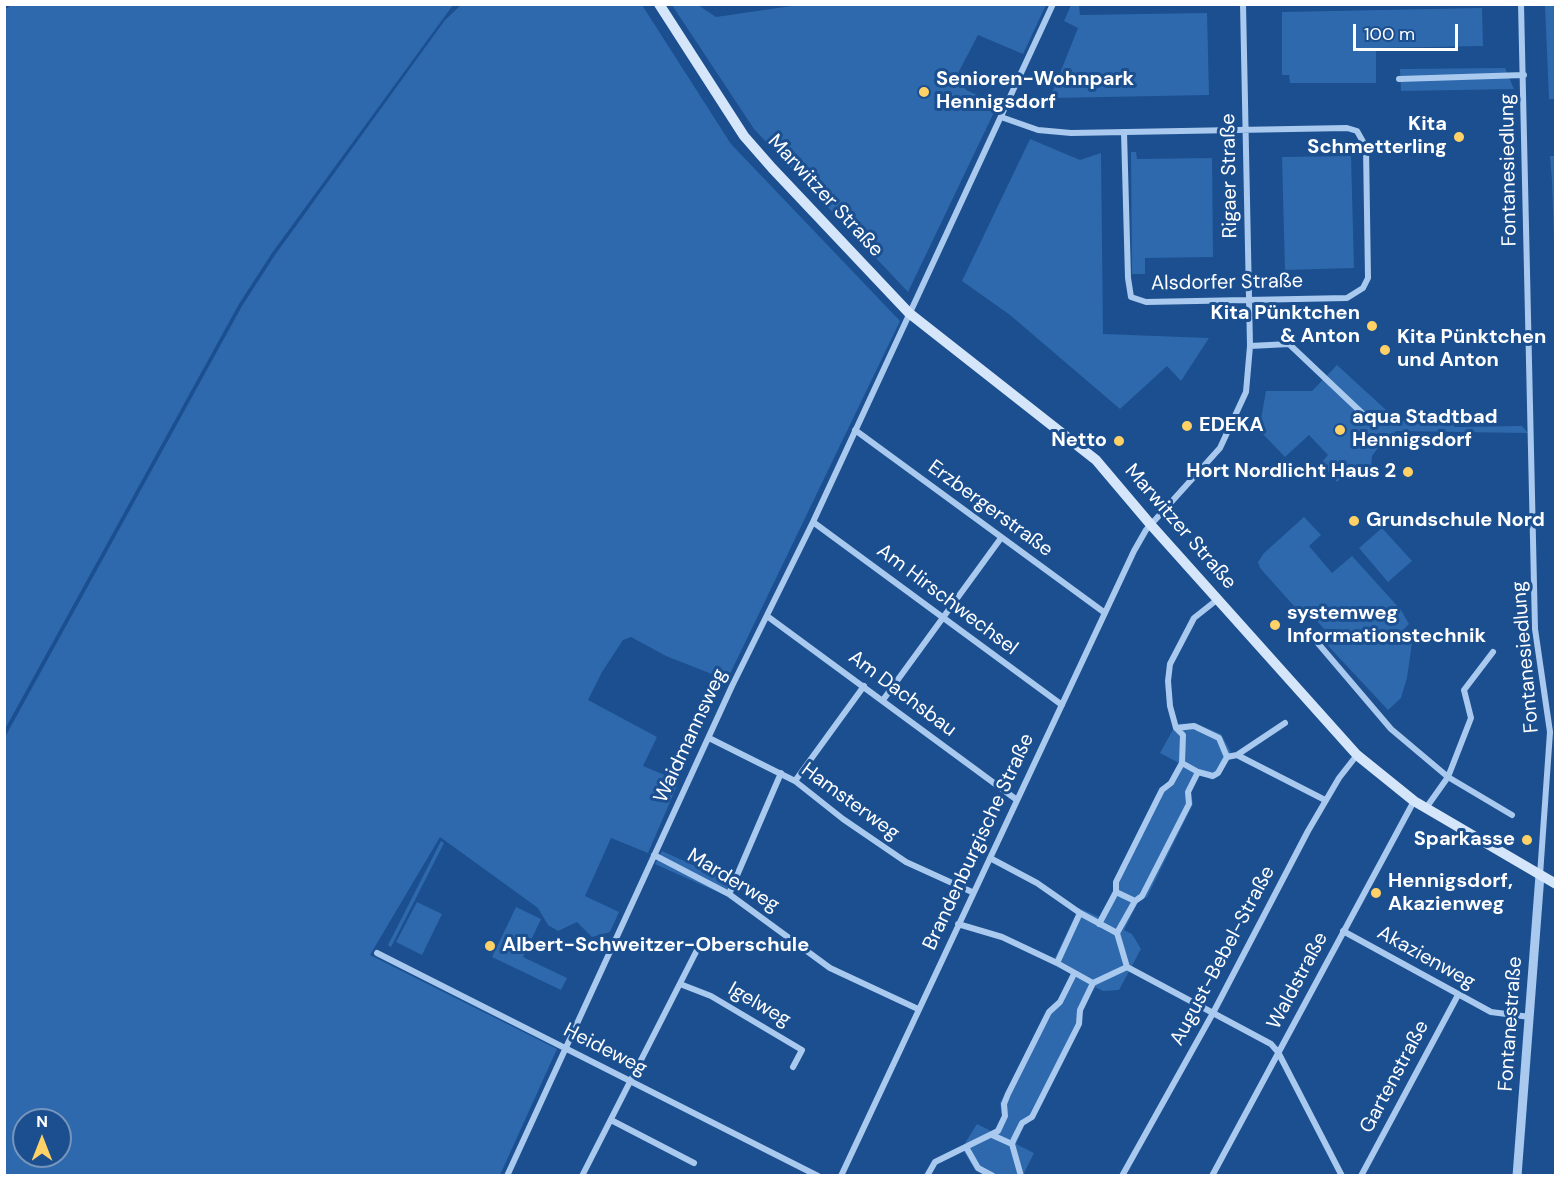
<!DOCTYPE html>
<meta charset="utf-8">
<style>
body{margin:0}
#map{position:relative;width:1560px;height:1180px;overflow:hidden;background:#1b4f8f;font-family:"DM Sans",sans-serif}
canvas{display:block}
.frame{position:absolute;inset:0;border:6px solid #fff;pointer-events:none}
.north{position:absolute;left:12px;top:1108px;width:60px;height:60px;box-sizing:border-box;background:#1b4f8f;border:2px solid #7695bc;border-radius:50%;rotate:0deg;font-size:16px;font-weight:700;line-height:24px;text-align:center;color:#fff}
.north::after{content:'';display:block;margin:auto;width:21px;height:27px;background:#ffd166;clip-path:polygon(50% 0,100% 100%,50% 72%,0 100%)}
.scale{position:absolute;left:1353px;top:24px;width:105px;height:27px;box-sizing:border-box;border:3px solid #fff;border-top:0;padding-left:8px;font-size:18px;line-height:21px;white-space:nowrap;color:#fff;-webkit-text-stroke:4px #1b4f8f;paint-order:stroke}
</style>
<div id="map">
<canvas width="1560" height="1180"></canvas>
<div class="frame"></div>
<div class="north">N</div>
<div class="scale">100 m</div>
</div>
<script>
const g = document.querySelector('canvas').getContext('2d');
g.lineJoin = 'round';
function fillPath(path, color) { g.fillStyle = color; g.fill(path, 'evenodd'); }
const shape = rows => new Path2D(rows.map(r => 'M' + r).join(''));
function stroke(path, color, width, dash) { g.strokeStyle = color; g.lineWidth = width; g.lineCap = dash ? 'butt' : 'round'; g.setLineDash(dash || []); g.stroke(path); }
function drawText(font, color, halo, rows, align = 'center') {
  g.font = font + ' "DM Sans",sans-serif'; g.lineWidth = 6; g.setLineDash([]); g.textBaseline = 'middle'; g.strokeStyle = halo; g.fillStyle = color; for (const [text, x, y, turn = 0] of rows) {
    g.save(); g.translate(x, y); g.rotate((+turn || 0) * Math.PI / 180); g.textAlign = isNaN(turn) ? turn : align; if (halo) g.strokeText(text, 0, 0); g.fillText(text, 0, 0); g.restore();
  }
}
fillPath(shape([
 [13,4,453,5,272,253,239,304,5,729,4,10],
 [805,4,1046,5,1023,54,978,35,956,77,966,90,998,104,908,292,754,129,672,5,698,5,716,17],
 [461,5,642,5,731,144,900,321,727,680,666,656,631,637,623,640,602,672,588,700,657,737,643,766,679,781,648,853,611,838,585,896,619,912,610,932,592,937,577,922,558,931,548,925,538,908,440,837,370,955,557,1049,500,1175,5,1175,5,737,242,306,275,255,445,20],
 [24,1120,60,1120,60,1156,24,1156],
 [1071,5,1079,5,1080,15,1207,13,1209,95,1050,98,1078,28,1064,21],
 [1545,5,1555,5,1555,99,1549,99],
 [1482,8,1483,46,1376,48,1376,83,1290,83,1289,75,1282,75,1282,12],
 [1505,68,1514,89,1401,91,1400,69],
 [1030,139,1080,160,1101,153,1103,334,1209,338,1181,381,1167,366,1120,409,1010,315,962,281],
 [1131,152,1136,152,1137,159,1212,158,1213,257,1145,258,1145,274,1132,274],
 [1351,156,1354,268,1285,270,1282,157],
 [1550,156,1556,156,1555,274,1552,181],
 [1337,365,1397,420,1454,424,1454,427,1522,426,1528,433,1396,431,1377,449,1372,456,1371,467,1360,478,1352,468,1337,482,1321,463,1328,455,1309,435,1285,457,1259,430,1266,391,1312,391],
 [1304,517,1321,535,1309,546,1332,573,1352,556,1401,610,1409,624,1401,632,1412,643,1407,678,1401,698,1388,710,1318,635,1324,629,1307,610,1302,615,1260,568,1258,562,1264,553],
 [1382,528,1412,561,1388,582,1359,548],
 [1195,723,1221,734,1232,754,1220,775,1212,780,1200,774,1191,792,1193,804,1147,897,1138,902,1124,930,1132,934,1141,949,1119,990,1103,991,1095,987,1082,1013,1081,1025,1035,1118,1024,1126,1016,1144,1034,1153,1023,1175,985,1175,975,1170,962,1148,977,1124,993,1132,1002,1116,1000,1103,1048,1009,1057,1001,1071,974,1052,964,1079,908,1099,917,1114,890,1114,879,1160,787,1170,781,1179,763,1160,753,1176,724],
 [441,841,444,843,391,947,388,945],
 [662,851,737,885,731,898,655,864],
 [417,902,442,914,422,955,396,942],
 [516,907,541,919,523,957,567,978,561,990,492,957]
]), '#2e69ad');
stroke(shape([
 [1521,4,1535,629,1550,732,1540,875],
 [1399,79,1524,75],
 [1001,117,1038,130,1071,133,1347,128,1357,131,1366,147,1368,278,1363,288,1347,298,1146,302,1131,297,1128,278,1124,132],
 [1250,346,1289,344,1363,414],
 [855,430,1105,613],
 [813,522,1062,705],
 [767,616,1017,800],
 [1316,641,1391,729,1448,777,1512,815],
 [883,700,1001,538],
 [1176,728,1194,726,1219,738,1227,757],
 [709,738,795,781,843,819,906,862,972,892],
 [1237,755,1285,723],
 [1182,763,1198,772],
 [795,781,864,686],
 [1426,808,1448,777,1471,718,1464,690,1493,652],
 [654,855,729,894,830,968,918,1009],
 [990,858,1037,883,1080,913,1117,933,1127,967],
 [1116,892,1135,901],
 [729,894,781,773],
 [958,924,1002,937,1057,963,1093,983,1127,967],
 [1099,924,1116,892,1116,882,1162,790,1171,783,1182,763,1183,735,1176,728,1170,706,1168,681,1170,664,1194,618,1218,599],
 [1343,931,1491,1012,1530,1017],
 [1117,933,1135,901,1142,896,1189,804,1188,792,1198,772,1213,776,1218,773,1227,757,1237,755,1325,800],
 [377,953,818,1176],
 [1057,963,1080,913],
 [1127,967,1271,1044,1278,1052,1342,1176],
 [680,984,711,996,802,1050,793,1067],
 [611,1120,694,1163],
 [992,1135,1012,1144],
 [966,1147,978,1168,993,1176],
 [507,1176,732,686,813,522,1053,4],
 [582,1176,697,950],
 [841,1176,1134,551,1146,530,1220,448,1246,392,1250,346,1243,4],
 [927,1176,935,1162,998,1131,1005,1116,1004,1104,1008,1094,1049,1012,1060,1002,1074,974],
 [1021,1176,1012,1144,1014,1139,1022,1123,1032,1117,1079,1024,1080,1010,1093,983],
 [1122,1176,1213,1013,1308,831,1339,778,1357,755],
 [1212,1176,1414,801],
 [1361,1176,1458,995]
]), '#a9c9ee', 6);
stroke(shape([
 [1517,1176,1540,875]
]), '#a9c9ee', 9);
stroke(shape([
 [659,4,744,136,772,168,909,313,1096,460,1151,525,1357,755,1414,801,1556,884]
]), '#d6e6fa', 10);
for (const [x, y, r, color] of [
 [924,92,6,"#ffd166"],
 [1459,137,6,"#ffd166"],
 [1372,326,6,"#ffd166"],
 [1385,350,6,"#ffd166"],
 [1187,426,6,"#ffd166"],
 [1340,430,6,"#ffd166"],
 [1119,441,6,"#ffd166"],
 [1408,472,6,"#ffd166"],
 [1354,521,6,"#ffd166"],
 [1275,625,6,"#ffd166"],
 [1527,840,6,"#ffd166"],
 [1376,893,6,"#ffd166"],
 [490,946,6,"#ffd166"]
]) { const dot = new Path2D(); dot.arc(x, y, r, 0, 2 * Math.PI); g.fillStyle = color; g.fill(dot); stroke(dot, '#1b4f8f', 2); }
drawText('bold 20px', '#fff', '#1b4f8f', [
 ["Senioren-Wohnpark",936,80],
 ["Hennigsdorf",936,103],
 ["Kita",1447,125,"right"],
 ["Schmetterling",1447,148,"right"],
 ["Kita Pünktchen",1360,314,"right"],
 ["& Anton",1360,337,"right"],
 ["Kita Pünktchen",1397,338],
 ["und Anton",1397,361],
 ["aqua Stadtbad",1352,418],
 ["Hennigsdorf",1352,441],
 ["EDEKA",1199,426],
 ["Netto",1107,441,"right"],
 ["Hort Nordlicht Haus 2",1396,472,"right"],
 ["Grundschule Nord",1366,521],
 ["systemweg",1287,614],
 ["Informationstechnik",1287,637],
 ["Sparkasse",1515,840,"right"],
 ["Hennigsdorf,",1388,882],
 ["Akazienweg",1388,905],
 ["Albert-Schweitzer-Oberschule",502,946]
], 'left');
drawText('20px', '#fff', '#1b4f8f', [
 ["Fontanesiedlung",1509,170,-91],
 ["Rigaer Straße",1230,176,-91],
 ["Marwitzer Straße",825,196,47],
 ["Alsdorfer Straße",1227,283,-1],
 ["Erzbergerstraße",990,509,36],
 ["Marwitzer Straße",1180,527,49],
 ["Am Hirschwechsel",947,600,37],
 ["Fontanesiedlung",1526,657,-95],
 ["Am Dachsbau",902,694,37],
 ["Waidmannsweg",691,736,-65],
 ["Hamsterweg",850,802,36],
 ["Brandenburgische Straße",979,842,-65],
 ["Marderweg",733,881,31],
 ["August-Bebel-Straße",1223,956,-62],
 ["Akazienweg",1426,958,29],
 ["Waldstraße",1298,981,-62],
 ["Igelweg",759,1005,30],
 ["Fontanestraße",1511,1024,-86],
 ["Heideweg",605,1050,27],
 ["Gartenstraße",1395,1077,-62]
]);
</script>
